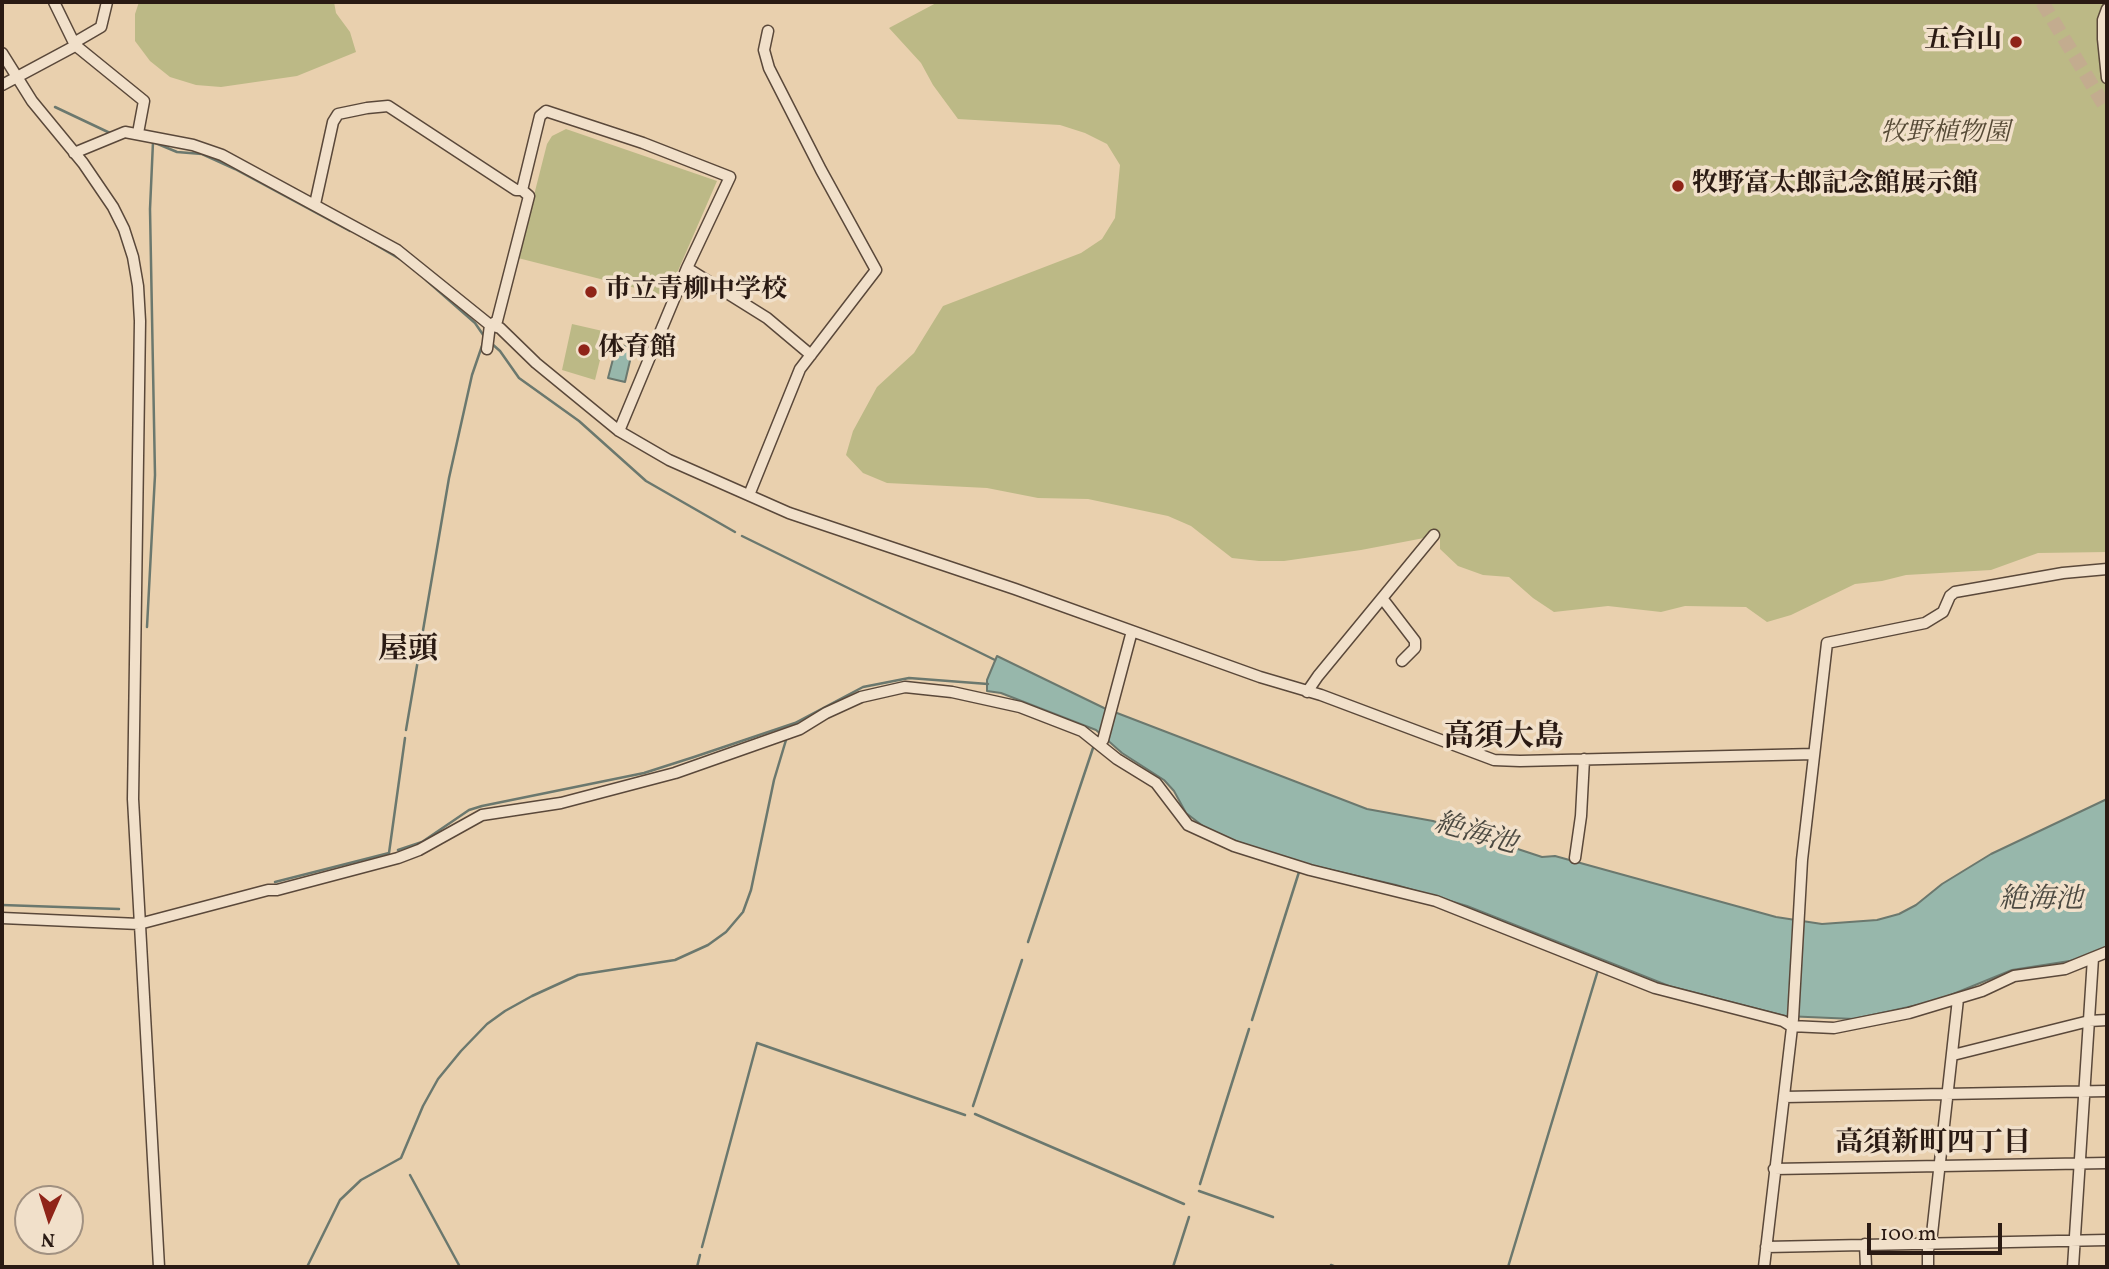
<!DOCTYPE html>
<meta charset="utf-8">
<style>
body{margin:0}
#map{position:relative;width:2109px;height:1269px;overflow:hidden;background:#e9d0ae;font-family:Vollkorn,serif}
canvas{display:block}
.frame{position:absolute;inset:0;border:4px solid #2a1a13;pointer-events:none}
.north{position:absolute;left:14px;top:1185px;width:70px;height:70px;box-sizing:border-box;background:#f1e0ca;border:2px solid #a19181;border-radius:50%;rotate:183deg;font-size:19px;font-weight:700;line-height:28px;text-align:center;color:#2a1a13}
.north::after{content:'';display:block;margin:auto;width:24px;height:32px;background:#8f2418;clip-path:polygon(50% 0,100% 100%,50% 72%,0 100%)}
.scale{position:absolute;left:1867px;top:1223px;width:135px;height:32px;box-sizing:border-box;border:4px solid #2a1a13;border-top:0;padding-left:9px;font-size:21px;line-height:24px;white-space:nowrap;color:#2a1a13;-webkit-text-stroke:5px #f1e0ca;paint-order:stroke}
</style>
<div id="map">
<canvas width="2109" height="1269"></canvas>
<div class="frame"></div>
<div class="north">N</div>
<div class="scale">100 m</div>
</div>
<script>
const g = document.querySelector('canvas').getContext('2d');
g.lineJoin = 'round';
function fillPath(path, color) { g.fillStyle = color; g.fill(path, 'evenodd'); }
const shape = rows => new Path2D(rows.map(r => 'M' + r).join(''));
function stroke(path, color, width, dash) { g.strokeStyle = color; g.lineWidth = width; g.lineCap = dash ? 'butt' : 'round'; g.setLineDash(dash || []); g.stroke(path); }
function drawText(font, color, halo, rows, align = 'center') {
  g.font = font + ' Vollkorn,"Noto Serif JP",serif'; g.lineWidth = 7; g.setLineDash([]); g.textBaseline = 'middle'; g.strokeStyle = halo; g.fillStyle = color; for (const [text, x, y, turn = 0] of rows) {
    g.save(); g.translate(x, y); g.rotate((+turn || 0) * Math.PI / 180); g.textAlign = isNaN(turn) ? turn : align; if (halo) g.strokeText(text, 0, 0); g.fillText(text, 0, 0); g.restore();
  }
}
fillPath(shape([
 [139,2,334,2,336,13,350,32,356,52,297,76,221,87,196,85,170,77,150,61,135,41,135,14],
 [938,2,2107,2,2107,552,2038,553,1991,570,1906,575,1882,581,1855,584,1791,615,1767,622,1746,607,1685,606,1661,612,1608,606,1554,612,1533,598,1509,577,1483,575,1458,566,1440,549,1440,535,1361,550,1284,561,1259,561,1232,558,1191,526,1168,516,1088,499,1038,498,987,488,887,483,863,473,846,455,853,431,877,387,914,353,943,306,1081,253,1102,239,1115,218,1120,165,1107,144,1085,133,1060,125,958,119,933,85,921,63,889,28],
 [566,129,717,181,667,296,518,258,547,144,552,136],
 [572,324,607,332,595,380,562,370]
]), '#bcb986');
const water = shape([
 [617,344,633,348,625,382,608,378,617,344],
 [997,656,1104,708,1367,809,1433,821,1542,857,1555,856,1776,917,1822,924,1877,920,1899,914,1916,905,1942,884,1991,854,2107,799,2107,948,2076,960,2012,970,1936,1001,1854,1019,1785,1016,1669,986,1467,906,1396,885,1297,862,1212,833,1186,813,1174,791,1164,780,1122,753,1096,730,1001,693,987,691,987,680,997,656]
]);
fillPath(water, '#97b7ab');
stroke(water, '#6b786e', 2);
stroke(shape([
 [55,107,110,133],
 [153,142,177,152,202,154,235,169,350,231],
 [359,235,405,262],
 [426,280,475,323,486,339],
 [491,343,500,351,519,378,579,421,646,481,735,532],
 [742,536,995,660],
 [147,627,155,475,150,209,153,142],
 [406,730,449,478,472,375,483,343],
 [398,850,422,842,469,810,482,806,644,773,694,757,795,723,863,687,909,678,988,684],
 [275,882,389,853,405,738],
 [2,905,119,909],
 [1028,942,1093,748],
 [1252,1020,1299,872],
 [973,1106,1022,960],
 [975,1114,1184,1204],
 [410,1175,460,1267],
 [1200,1184,1249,1029],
 [1199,1191,1273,1217],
 [702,1247,757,1043,965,1115],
 [1331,1265,1336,1267],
 [307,1267,340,1200,361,1180,401,1158,423,1106,438,1079,461,1051,487,1024,505,1011,532,996,578,975,675,960,708,945,726,932,743,912,751,890,774,780,786,740],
 [697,1267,700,1255],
 [1173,1267,1189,1217],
 [1508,1267,1598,970]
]), '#6b786e', 2.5);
stroke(shape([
 [2042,2,2107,110]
]), '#c3ac8f', 14, [14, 7]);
const minor = shape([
 [54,2,75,45,144,101,138,133],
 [2107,9,2103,20,2103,39,2107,78],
 [2,53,32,101,83,163,113,207,124,229,133,257,138,286,140,321,133,799,159,1267],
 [2,85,73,47,77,41,101,27,107,2],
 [74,153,125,132,193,145,222,155,397,250,490,325,500,328,536,363,619,431,669,460,789,513,1015,589,1260,677,1321,695,1494,760,1520,761,1814,754],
 [522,190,540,116,546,111,643,143,730,177,687,268,619,431],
 [315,204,333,122,338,114,367,108,388,106,516,190,522,190,529,196,497,321,490,325,487,349],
 [687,268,767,318,811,355],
 [749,495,800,369,876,270,821,170,769,68,764,50,768,31],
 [1382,598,1415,641,1415,648,1402,661],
 [1307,692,1318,676,1434,535],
 [1099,743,1103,740,1132,631],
 [1575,858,1581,816,1584,759],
 [2,918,139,924,268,890,277,890,398,858,419,850,482,815,561,803,675,773,800,729,826,713,861,697,905,687,952,692,1020,707,1082,731,1117,759,1156,783,1188,825,1234,846,1310,870,1436,901,1655,988,1783,1021,1791,1026,1834,1028,1909,1013,1982,991,2014,976,2065,969,2107,952],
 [1953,1055,2089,1021,2107,1020],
 [1784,1097,2107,1091],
 [1774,1169,2107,1163],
 [1865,1244,1866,1267],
 [1766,1247,2107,1240],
 [1764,1267,1793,1019,1802,860,1827,643,1925,623,1943,612,1950,596,1955,592,2063,573,2107,569],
 [1928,1267,1928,1249,1931,1243,1958,999],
 [2073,1267,2093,958]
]);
stroke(minor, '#5a483a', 13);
stroke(minor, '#f1e0ca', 10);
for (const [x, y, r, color] of [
 [2016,42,7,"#8f2418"],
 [1678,186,7,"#8f2418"],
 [591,292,7,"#8f2418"],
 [584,350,7,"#8f2418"]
]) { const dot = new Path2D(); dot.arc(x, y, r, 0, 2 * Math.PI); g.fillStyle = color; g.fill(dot); stroke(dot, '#f1e0ca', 2.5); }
drawText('bold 26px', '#2a1a13', '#f1e0ca', [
 ["五台山",2002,42,"right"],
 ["牧野富太郎記念館展示館",1692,186],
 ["市立青柳中学校",605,292],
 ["体育館",598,350]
], 'left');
drawText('italic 26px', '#564a36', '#f1e0ca', [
 ["牧野植物園",1945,135]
]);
drawText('italic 28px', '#4b4941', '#f1e0ca', [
 ["絶海池",1475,836,16],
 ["絶海池",2041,902]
]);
drawText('bold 28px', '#2a1a13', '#f1e0ca', [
 ["高須新町四丁目",1933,1146]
]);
drawText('bold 30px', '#2a1a13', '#f1e0ca', [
 ["屋頭",408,652],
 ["高須大島",1504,739]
]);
</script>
